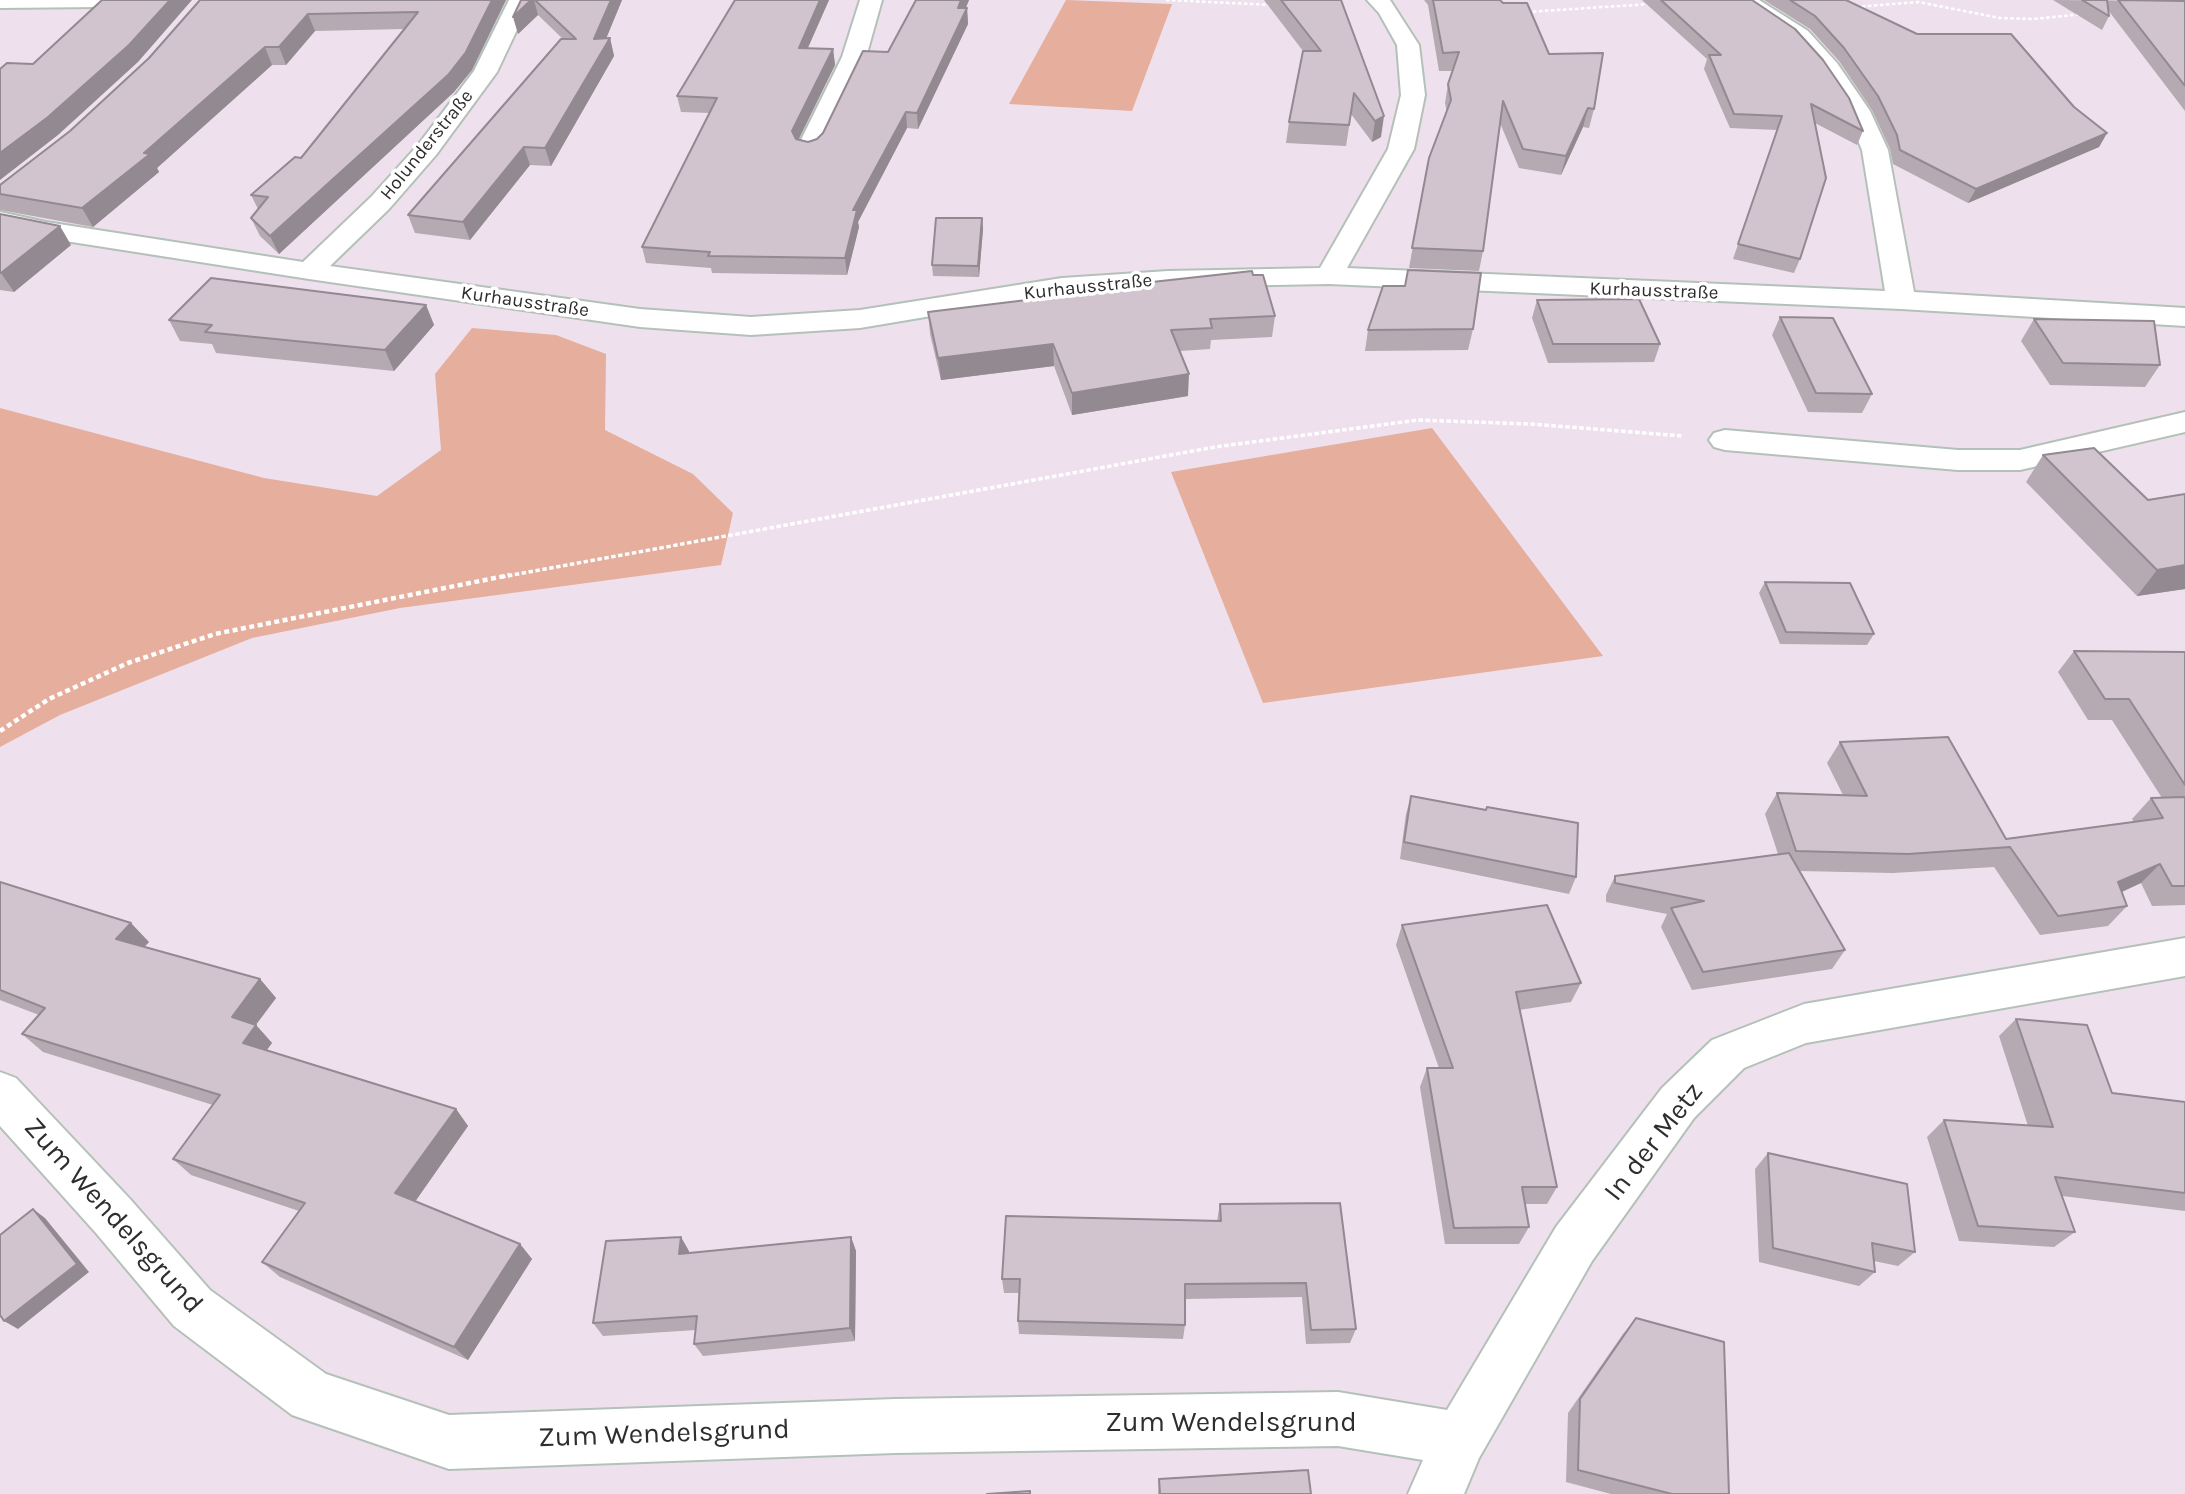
<!DOCTYPE html>
<meta charset="utf-8">
<style>
body{margin:0}
canvas{display:block;background:#efe0ed}
</style>
<canvas width="2185" height="1494"></canvas>
<script>
const g = document.querySelector('canvas').getContext('2d');
g.lineJoin = 'round';
function fillPath(path, color) { g.fillStyle = color; g.fill(path, 'evenodd'); }
const shape = rows => new Path2D(rows.map(r => 'M' + r).join(''));
function stroke(path, color, width, dash) { g.strokeStyle = color; g.lineWidth = width; g.lineCap = dash ? 'butt' : 'round'; g.setLineDash(dash || []); g.stroke(path); }
function drawText(font, color, halo, rows, align = 'center') {
  g.font = font + ' Karla,sans-serif'; g.lineWidth = 7; g.setLineDash([]); g.textBaseline = 'middle'; g.strokeStyle = halo; g.fillStyle = color; for (const [text, x, y, turn = 0] of rows) {
    g.save(); g.translate(x, y); g.rotate((+turn || 0) * Math.PI / 180); g.textAlign = isNaN(turn) ? turn : align; if (halo) g.strokeText(text, 0, 0); g.fillText(text, 0, 0); g.restore();
  }
}
fillPath(shape([
 [1066,0,1172,4,1132,111,1009,104],
 [472,328,556,335,606,354,605,430,693,474,733,513,721,565,400,608,252,638,60,715,0,747,0,408,264,478,377,496,441,450,435,374],
 [1432,428,1603,656,1263,703,1171,472]
]), '#e6ae9c');
const minor = shape([
 [0,0,110,0,107,5,99,7,0,8,0,0],
 [509,0,531,0,497,72,436,155,389,209,330,266,640,309,751,317,860,310,1062,278,1168,271,1320,268,1388,149,1401,95,1397,45,1379,13,1367,0,1390,0,1419,45,1425,95,1414,149,1347,268,1885,291,1862,150,1846,111,1820,72,1792,41,1733,0,1759,0,1808,31,1837,63,1870,111,1888,150,1914,292,2185,308,2185,326,1901,309,1329,284,1168,287,1062,294,860,328,751,335,640,327,309,279,46,238,0,228,0,212,46,222,303,262,371,197,418,145,474,71,509,0],
 [860,0,882,0,866,57,823,148,819,153,810,156,801,153,797,148,842,57,860,0],
 [2185,412,2185,432,2020,470,1958,470,1725,450,1714,447,1709,440,1714,433,1725,430,1958,450,2020,450,2185,412],
 [2185,938,2185,976,1806,1043,1744,1068,1694,1118,1592,1261,1479,1458,1464,1494,1408,1494,1423,1460,1338,1446,895,1453,449,1469,292,1415,174,1326,96,1233,0,1126,0,1072,16,1078,130,1199,210,1290,326,1374,449,1415,895,1399,1338,1392,1447,1410,1556,1227,1662,1088,1712,1040,1804,1004,2185,938]
]);
stroke(minor, '#b4c1b9', 4);
stroke(shape([
 [1166,0,1273,5],
 [1856,7,1918,2,2000,18,2033,19,2083,14],
 [1527,12,1650,4]
]), '#fff', 2.5, [3.5, 2.5]);
stroke(shape([
 [501,577,1215,447,1418,420,1531,424,1683,436]
]), '#fff', 3.5, [4.5, 2.5]);
stroke(shape([
 [0,731,49,699,128,663,215,634,510,575]
]), '#fff', 4.5, [5, 3.5]);
fillPath(minor, '#fff');
fillPath(shape([
 [200,0,506,0,472,70,454,92,279,254,260,236,251,218,258,209,251,195,301,158,404,29,315,31,286,65,272,65,157,168,159,172,93,227,0,210,0,185,70,131,149,58],
 [521,0,622,0,606,38,610,38,614,56,551,166,530,165,470,240,415,233,408,215,563,39,538,15,518,34],
 [735,0,829,0,808,48,833,49,835,65,798,139,808,142,817,139,888,52,916,0,969,0,966,8,967,8,968,24,918,129,907,128,858,222,859,227,847,275,712,273,711,268,646,263,642,247,710,113,681,112,677,96],
 [1264,0,1341,0,1381,137,1372,142,1351,114,1346,146,1286,143,1289,122,1303,51],
 [1424,0,1500,0,1549,54,1594,109,1589,128,1583,127,1561,175,1519,168,1500,123,1483,251,1479,271,1409,268,1429,158,1447,113,1445,103,1448,84,1453,71,1439,71,1428,5],
 [1642,0,1752,0,1863,131,1857,145,1815,123,1800,259,1794,273,1733,259,1777,130,1730,128,1704,69,1707,59],
 [1764,0,1846,0,2074,107,2107,133,2099,147,1968,203,1893,164,1890,149,1872,110,1839,61,1810,29],
 [2053,0,2185,1,2185,111,2108,10,2109,16,2102,30],
 [0,214,71,245,14,292,0,290],
 [982,218,983,229,979,277,933,276,932,265],
 [1537,300,1660,344,1654,362,1548,363,1532,318],
 [426,305,434,325,394,371,216,353,212,344,180,341,169,320],
 [928,312,1275,316,1272,337,1211,340,1210,349,1180,351,1188,396,1072,415,1054,366,941,380,930,334],
 [1780,317,1872,394,1862,413,1808,412,1772,335],
 [2034,319,2160,365,2145,387,2050,385,2021,341],
 [1473,329,1468,350,1365,351,1368,330],
 [2043,455,2148,500,2185,589,2137,596,2026,482],
 [1765,582,1874,634,1867,645,1780,644,1759,593],
 [2074,651,2185,652,2185,905,2152,906,2141,883,2122,892,2127,906,2108,926,2040,935,1994,867,1893,873,1799,871,1845,950,1832,969,1692,990,1661,927,1667,914,1606,902,1606,895,1615,876,1778,854,1765,814,1777,793,1843,795,1827,763,1840,742,2006,839,2134,822,2132,819,2151,798,2162,798,2112,720,2088,720,2058,672],
 [1411,796,1485,810,1487,807,1576,877,1569,894,1400,859,1406,814],
 [0,882,149,942,144,947,260,979,276,998,256,1025,272,1043,267,1050,456,1109,468,1126,415,1201,520,1244,532,1259,468,1360,280,1277,262,1262,299,1211,191,1175,173,1159,213,1105,43,1052,22,1034,39,1015,0,1000],
 [1402,925,1581,983,1571,1002,1519,1010,1557,1187,1547,1204,1525,1204,1529,1227,1519,1244,1445,1244,1420,1087,1427,1068,1439,1068,1396,945],
 [2016,1019,2112,1093,2185,1102,2185,1211,2062,1196,2075,1232,2054,1247,1959,1241,1927,1137,1944,1120,2028,1126,1999,1036],
 [1768,1153,1915,1252,1898,1266,1874,1261,1875,1272,1859,1286,1759,1262,1755,1169],
 [1340,1203,1356,1329,1350,1343,1306,1344,1302,1297,1185,1299,1185,1325,1183,1339,1019,1334,1018,1321,1019,1293,1004,1293,1002,1279,1217,1221,1220,1204],
 [851,1237,856,1251,855,1341,703,1356,694,1344,696,1330,603,1336,593,1323,689,1251,688,1253],
 [1636,1318,1729,1494,1611,1494,1566,1482,1568,1413,1623,1334],
 [1159,1479,1311,1494,1158,1494]
]), '#b5a9b2');
fillPath(shape([
 [170,0,192,0,138,62,58,135,0,180,0,153],
 [492,0,506,0,472,70,454,92,279,254,270,236],
 [531,0,534,0,538,15,518,34,513,17],
 [611,0,622,0,599,56,594,39],
 [820,0,829,0,801,63,799,48],
 [961,0,969,0,959,23,958,8],
 [967,8,968,24,918,129,917,113],
 [308,14,315,31,286,65,279,47],
 [610,38,614,56,551,166,545,148],
 [265,47,272,65,157,168,159,172,93,227,82,208],
 [833,49,835,65,795,147,792,131],
 [1588,108,1583,127,1561,175,1566,156],
 [906,112,907,128,858,222,859,227,847,275,845,258,853,210],
 [1384,116,1381,137,1372,142,1375,121],
 [2107,133,2099,147,1968,203,1976,189],
 [524,147,530,165,470,240,463,222],
 [982,218,983,229,979,277,978,266],
 [60,226,71,245,14,292,1,273],
 [426,305,434,325,394,371,385,350],
 [1053,344,1054,366,941,380,938,358],
 [1189,374,1188,396,1072,415,1072,393],
 [2185,565,2185,589,2137,596,2157,570],
 [2160,864,2141,883,2099,902,2118,882],
 [131,923,149,942,134,958,116,939],
 [260,979,276,998,248,1035,232,1017],
 [256,1025,272,1043,259,1060,243,1043],
 [456,1109,468,1126,410,1209,395,1193],
 [33,1209,45,1218,89,1272,18,1329,4,1321],
 [681,1237,689,1251,687,1268,679,1254],
 [851,1237,856,1251,855,1341,850,1328],
 [520,1244,532,1259,468,1360,454,1347]
]), '#938991');
const building = shape([
 [102,0,170,0,129,45,48,117,0,153,0,69,7,63,33,64,102,0],
 [200,0,492,0,466,52,448,75,270,236,251,218,268,197,251,195,295,157,301,158,418,12,308,14,279,47,265,47,144,153,150,154,82,208,0,194,0,185,70,131,149,58,200,0],
 [521,0,531,0,513,17,521,0],
 [535,0,611,0,594,39,610,38,545,148,524,147,463,222,408,215,561,39,576,39,535,0],
 [735,0,820,0,799,48,833,49,792,131,796,139,808,142,817,139,823,133,863,51,888,52,916,0,961,0,958,8,967,8,917,113,906,112,853,210,857,210,845,258,708,256,710,252,642,247,717,98,677,96,735,0],
 [1281,0,1341,0,1384,116,1375,121,1354,93,1349,125,1289,122,1303,51,1321,51,1281,0],
 [1433,0,1500,0,1503,3,1527,3,1549,54,1603,53,1594,109,1588,108,1566,156,1523,149,1503,101,1483,251,1412,248,1429,158,1451,100,1448,84,1459,52,1443,53,1433,0],
 [1661,0,1752,0,1795,29,1823,60,1849,98,1863,131,1811,104,1826,178,1800,259,1738,244,1782,116,1734,114,1709,55,1721,55,1661,0],
 [1790,0,1846,0,1917,34,2011,34,2074,107,2107,133,1976,189,1900,150,1897,135,1878,96,1844,48,1815,16,1790,0],
 [2082,0,2107,0,2109,16,2082,0],
 [2118,0,2185,1,2185,86,2118,0],
 [0,214,60,226,1,273,0,273,0,214],
 [936,218,982,218,978,266,932,265,936,218],
 [1408,270,1481,273,1473,329,1368,330,1383,286,1405,286,1408,270],
 [1252,271,1253,275,1263,275,1275,316,1210,319,1212,328,1171,330,1189,374,1072,393,1053,344,938,358,928,312,1043,298,1043,294,1252,271],
 [211,278,426,305,385,350,205,332,212,325,169,320,211,278],
 [1639,299,1660,344,1553,344,1537,300,1639,299],
 [1780,317,1833,318,1872,394,1816,393,1780,317],
 [2034,319,2154,321,2160,365,2063,363,2034,319],
 [2094,448,2148,500,2185,494,2185,565,2157,570,2043,455,2094,448],
 [1765,582,1850,583,1874,634,1786,632,1765,582],
 [2074,651,2185,652,2185,785,2129,699,2105,699,2074,651],
 [1948,737,2006,839,2163,818,2151,798,2185,797,2185,886,2172,886,2160,864,2118,882,2127,906,2058,916,2010,847,1908,854,1796,851,1777,793,1867,796,1840,742,1948,737],
 [1411,796,1486,810,1487,807,1578,823,1576,877,1404,842,1411,796],
 [1789,853,1845,950,1703,972,1671,908,1704,901,1615,883,1615,876,1789,853],
 [0,882,131,923,116,939,260,979,232,1017,256,1025,243,1043,456,1109,395,1193,520,1244,454,1347,262,1262,305,1203,173,1159,220,1095,22,1034,45,1008,0,990,0,882],
 [1547,905,1581,983,1516,992,1557,1187,1522,1187,1529,1227,1454,1228,1427,1068,1453,1068,1402,925,1547,905],
 [2016,1019,2087,1025,2112,1093,2185,1102,2185,1193,2055,1177,2075,1232,1978,1226,1944,1120,2053,1127,2016,1019],
 [1768,1153,1907,1184,1915,1252,1872,1243,1875,1272,1773,1248,1768,1153],
 [1340,1203,1356,1329,1311,1330,1306,1283,1185,1284,1185,1325,1018,1321,1020,1279,1002,1279,1006,1216,1221,1221,1220,1204,1340,1203],
 [33,1209,77,1264,4,1321,0,1315,0,1235,33,1209],
 [681,1237,679,1254,851,1237,850,1328,694,1344,697,1316,593,1323,606,1241,681,1237],
 [1636,1318,1724,1342,1729,1494,1672,1494,1578,1470,1580,1399,1636,1318],
 [1308,1470,1311,1494,1160,1494,1159,1479,1308,1470],
 [1030,1491,1030,1494,987,1494,1030,1491]
]);
fillPath(building, '#d2c4cf');
stroke(building, '#938991', 2);
drawText('19px', '#2e2e2e', '#fff', [
 ["Holunderstraße",427,145,-51],
 ["Kurhausstraße",1088,287,-6],
 ["Kurhausstraße",1654,291,2],
 ["Kurhausstraße",525,302,8]
]);
drawText('28px', '#2e2e2e', '#fff', [
 ["In der Metz",1654,1142,-52],
 ["Zum Wendelsgrund",113,1216,48],
 ["Zum Wendelsgrund",1231,1423],
 ["Zum Wendelsgrund",664,1434,-2]
]);
</script>
